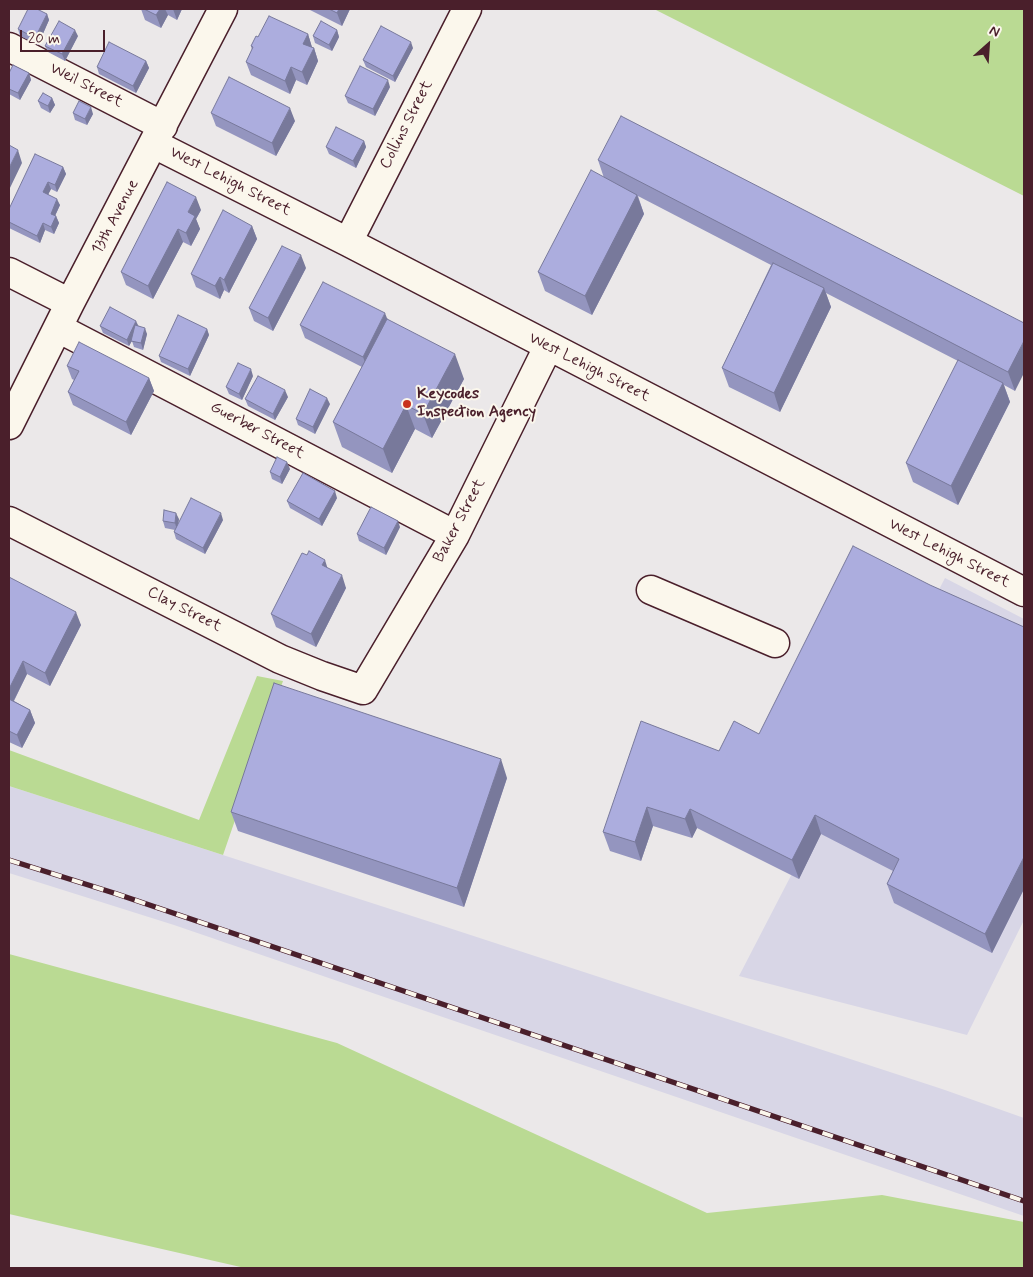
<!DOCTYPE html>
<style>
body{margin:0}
#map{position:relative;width:1033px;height:1277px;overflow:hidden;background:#ebe8e9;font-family:Mynerve,sans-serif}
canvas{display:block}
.frame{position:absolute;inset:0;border:10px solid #4a1f2b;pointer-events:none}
.north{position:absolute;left:963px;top:20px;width:50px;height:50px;-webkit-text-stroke:4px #fbf7ec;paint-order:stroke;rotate:26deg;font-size:14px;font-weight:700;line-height:20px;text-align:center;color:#4a1f2b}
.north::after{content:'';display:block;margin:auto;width:18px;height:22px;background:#4a1f2b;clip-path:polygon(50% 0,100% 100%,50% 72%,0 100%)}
.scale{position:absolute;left:20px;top:30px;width:85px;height:22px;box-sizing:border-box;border:2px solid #4a1f2b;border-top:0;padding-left:6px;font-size:15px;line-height:18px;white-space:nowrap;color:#4a1f2b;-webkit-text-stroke:4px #fbf7ec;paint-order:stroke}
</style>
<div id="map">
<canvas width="1033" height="1277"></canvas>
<div class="frame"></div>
<div class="north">N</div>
<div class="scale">20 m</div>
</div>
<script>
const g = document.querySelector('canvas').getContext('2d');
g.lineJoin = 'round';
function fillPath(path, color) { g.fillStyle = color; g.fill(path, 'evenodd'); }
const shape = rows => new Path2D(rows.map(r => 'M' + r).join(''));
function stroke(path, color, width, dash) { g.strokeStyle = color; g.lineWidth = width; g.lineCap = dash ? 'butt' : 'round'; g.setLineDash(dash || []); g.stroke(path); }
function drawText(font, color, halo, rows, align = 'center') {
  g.font = font + ' Mynerve,sans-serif'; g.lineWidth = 4; g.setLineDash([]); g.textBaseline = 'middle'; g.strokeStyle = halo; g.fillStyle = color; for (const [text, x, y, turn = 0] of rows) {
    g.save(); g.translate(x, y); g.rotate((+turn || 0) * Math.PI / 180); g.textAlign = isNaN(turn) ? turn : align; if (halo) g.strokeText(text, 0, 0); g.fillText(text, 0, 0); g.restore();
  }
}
fillPath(shape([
 [945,578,1024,619,1024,920,967,1035,739,976],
 [9,786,443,926,942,1089,1024,1118,1024,1216,174,925,9,873]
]), '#d8d6e6');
fillPath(shape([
 [654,9,1024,9,1024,196],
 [257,676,283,681,223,855,9,786,9,750,199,820],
 [9,954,337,1043,707,1213,882,1195,1024,1222,1024,1268,245,1268,9,1214]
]), '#bada93');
const minor = shape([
 [9,47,163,126],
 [154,144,348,242,1024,592],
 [348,242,467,9],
 [9,272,70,303],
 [58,328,455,535],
 [9,425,70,303,223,9],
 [9,521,280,659,322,676,363,690,455,535,548,347],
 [651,590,775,643]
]);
stroke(minor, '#4a1f2b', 31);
stroke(minor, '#fbf7ec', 28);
const rail = shape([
 [9,860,117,894,1024,1201]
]);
stroke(rail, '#4a1f2b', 5.5);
stroke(rail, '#fbf7ec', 4, [11]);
fillPath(shape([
 [141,9,182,9,177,20,168,15,161,28,145,20],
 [308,9,350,9,342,26],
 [47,14,49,20,38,45,20,36,18,29],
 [337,30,339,37,332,51,315,43,313,36],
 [308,34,312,48,314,48,318,61,307,85,296,80,290,94,251,75,246,62,252,50,251,46,258,37],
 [78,36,65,61,48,52,45,46],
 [413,48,395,82,366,67,363,60],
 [146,61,149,68,136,93,99,74,97,67],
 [9,73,29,73,31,80,20,100,9,94],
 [390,87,375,116,348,103,345,96],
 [52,98,55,105,50,113,41,108,38,101],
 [73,113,93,114,87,125,75,120],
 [211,113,295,121,276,156,216,126],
 [364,141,366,147,356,168,329,154,326,147],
 [598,160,1024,323,1015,391,1004,385,1010,402,958,505,913,482,906,463,958,361,826,293,831,307,780,412,729,387,722,368,771,265,638,196,644,214,592,315,545,291,538,272,604,178],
 [63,167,66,174,57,192,51,189,48,194,60,205,55,216,56,216,59,223,54,234,45,230,40,243,9,228,9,209],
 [201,210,196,219,200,229,191,246,183,242,153,299,126,285,121,272],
 [252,226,257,239,229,293,224,290,220,299,196,287,191,274],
 [306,268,273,331,254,321,249,308],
 [387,319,464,379,432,438,415,429,392,473,342,447,333,422,362,367,305,338,300,325],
 [100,326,138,326,147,334,143,350,134,347,132,341,129,346,103,333],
 [207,329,209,335,190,376,161,362,159,356],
 [67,366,149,378,154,391,131,435,73,405,68,392,74,380,72,379],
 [253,376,242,400,229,394,226,387],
 [288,397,275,420,248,406,245,399],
 [330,404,315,434,298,425,296,419],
 [290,469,282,484,272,479,270,472],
 [337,498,322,526,290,508,287,501],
 [179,519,178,524,223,520,205,554,176,539,174,532,175,530,165,528,163,521],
 [400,527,386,555,359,541,357,534],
 [328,568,346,588,316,647,276,627,271,614],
 [9,577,81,625,50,686,27,674,14,701,30,710,35,723,22,748,9,742],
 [1024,627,1024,889,992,953,894,903,887,884,893,871,821,834,799,879,697,828,692,838,653,826,641,861,610,851,603,832,719,751],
 [507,778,464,907,238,831,231,812]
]), '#9495bf');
fillPath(shape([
 [160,9,165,9,168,15,161,28,156,15],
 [173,9,182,9,177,20],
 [339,9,350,9,342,26,337,13],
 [47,14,49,20,38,45,35,38],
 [75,30,78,36,65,61,62,54],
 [337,30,339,37,332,51,329,45],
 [308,34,312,47,308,57,303,44],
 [411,42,413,48,395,82,393,76],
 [314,48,318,61,307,85,302,72],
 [146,61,149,68,136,93,133,86],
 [291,67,296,80,290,94,285,81],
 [29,73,31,80,20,100,18,93],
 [388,80,390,87,375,116,373,109],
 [52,98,55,105,50,113,48,106],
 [91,107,93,114,87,125,85,119],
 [290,108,295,121,276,156,272,143],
 [364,141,366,147,356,168,353,161],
 [18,150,22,163,9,190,9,168],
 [63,167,66,174,57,192,55,185],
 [48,182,51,189,46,199,43,192],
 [637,195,644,214,592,315,585,296],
 [196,197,201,210,196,219,200,229,191,246,186,233,188,212],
 [57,199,60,205,53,220,51,214],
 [56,216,59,223,54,234,51,227],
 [43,223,45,230,40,243,37,236],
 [252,226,257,239,229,293,224,280],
 [178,229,183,242,153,299,148,286],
 [301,255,306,268,273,331,268,318],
 [220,277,224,290,220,299,215,286],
 [824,288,831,307,780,412,774,393],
 [385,313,390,326,368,370,363,357],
 [136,321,139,327,129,346,127,340],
 [145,328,147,334,143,350,141,343],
 [207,329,209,335,190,376,188,369],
 [1024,341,1024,373,1015,391,1008,372],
 [455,354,464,379,432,438,423,414],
 [251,369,253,376,242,400,239,394],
 [149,378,154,391,131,435,126,422],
 [1003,383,1010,402,958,505,951,486],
 [285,390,288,397,275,420,273,414],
 [327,398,330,404,315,434,313,427],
 [406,405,415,429,392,473,383,449],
 [287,462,290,469,282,484,280,477],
 [335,491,337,498,322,526,319,519],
 [176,513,179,519,177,530,175,523],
 [221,513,223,520,205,554,203,548],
 [398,521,400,527,386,555,384,548],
 [325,560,329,573,322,565],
 [342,575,346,588,316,647,311,634],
 [76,612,81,625,50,686,45,673],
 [23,661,27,674,9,710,9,689],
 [30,710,35,723,22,748,17,735],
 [501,759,507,778,464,907,457,888],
 [647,807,653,826,641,861,635,842],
 [690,809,697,828,692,838,685,819],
 [815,815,821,834,799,879,792,860],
 [1024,857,1024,889,992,953,985,934]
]), '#78799b');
const building = shape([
 [28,9,37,9,47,14,35,38,18,29,28,9],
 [144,9,160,9,156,15,144,9],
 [329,9,339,9,337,13,329,9],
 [269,16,308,34,303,44,314,48,302,72,291,67,285,81,246,62,253,47,251,46,256,36,258,37,269,16],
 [59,21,75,30,62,54,45,46,59,21],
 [321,21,337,30,329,45,313,36,321,21],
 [381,26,411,42,393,76,363,60,381,26],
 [109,42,146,61,133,86,97,67,109,42],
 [13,65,29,73,18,93,9,89,9,73,13,65],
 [360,66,388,80,373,109,345,96,360,66],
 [229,77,290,108,272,143,211,113,229,77],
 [43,93,52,98,48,106,38,101,43,93],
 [79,101,91,107,85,119,73,113,79,101],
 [621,116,1024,323,1024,341,1008,372,598,160,621,116],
 [336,127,364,141,353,161,326,147,336,127],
 [9,145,18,150,9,168,9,145],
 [35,154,63,167,55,185,48,182,43,192,57,199,51,214,56,216,51,227,43,223,37,236,9,222,9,209,35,154],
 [591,170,637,195,585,296,538,272,591,170],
 [167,182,196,197,188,212,195,216,186,233,178,229,148,286,121,272,167,182],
 [223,210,252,226,224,280,220,277,215,286,191,274,223,210],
 [282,246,301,255,268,318,249,308,282,246],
 [773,263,824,288,774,393,722,368,773,263],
 [323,282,385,313,363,357,300,325,323,282],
 [110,307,136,321,127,340,100,326,110,307],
 [178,315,207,329,188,369,159,356,178,315],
 [387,319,455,354,423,414,406,405,383,449,333,422,387,319],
 [135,325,145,328,141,343,131,341,135,325],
 [79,342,149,378,126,422,68,392,79,371,67,366,79,342],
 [958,360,1003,383,951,486,906,463,958,360],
 [238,363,251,369,239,394,226,387,238,363],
 [258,376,285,390,273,414,245,399,258,376],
 [310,389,327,398,313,427,296,419,310,389],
 [277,457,287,462,280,477,270,472,277,457],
 [303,473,335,491,319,519,287,501,303,473],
 [191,498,221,513,203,548,174,532,191,498],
 [371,507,398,521,384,548,357,534,371,507],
 [164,510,176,513,175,523,163,521,164,510],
 [853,546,930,585,1024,627,1024,857,985,934,887,884,899,859,815,815,792,860,690,809,685,819,647,807,635,842,603,832,641,721,719,751,734,721,759,734,853,546],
 [309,551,325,560,322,565,342,575,311,634,271,614,302,553,307,555,309,551],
 [9,577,76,612,45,673,23,661,9,689,9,577],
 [274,683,501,759,457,888,231,812,274,683],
 [9,699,30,710,17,735,9,731,9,699]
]);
fillPath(building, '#acadde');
stroke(building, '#78799b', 1);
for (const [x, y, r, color] of [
 [407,404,5,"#c8321e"]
]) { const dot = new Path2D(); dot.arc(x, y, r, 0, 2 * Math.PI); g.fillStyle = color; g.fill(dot); stroke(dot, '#fbf7ec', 2); }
drawText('16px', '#4a1f2b', '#fbf7ec', [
 ["Weil Street",86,86,27],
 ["Collins Street",407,125,-63],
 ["West Lehigh Street",230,182,27],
 ["13th Avenue",116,217,-62],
 ["West Lehigh Street",589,368,27],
 ["Guerber Street",257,431,28],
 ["Baker Street",460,521,-62],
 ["West Lehigh Street",949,554,27],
 ["Clay Street",184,610,27]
]);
drawText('bold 16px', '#4a1f2b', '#fbf7ec', [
 ["Keycodes",417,395],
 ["Inspection Agency",417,413]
], 'left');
</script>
